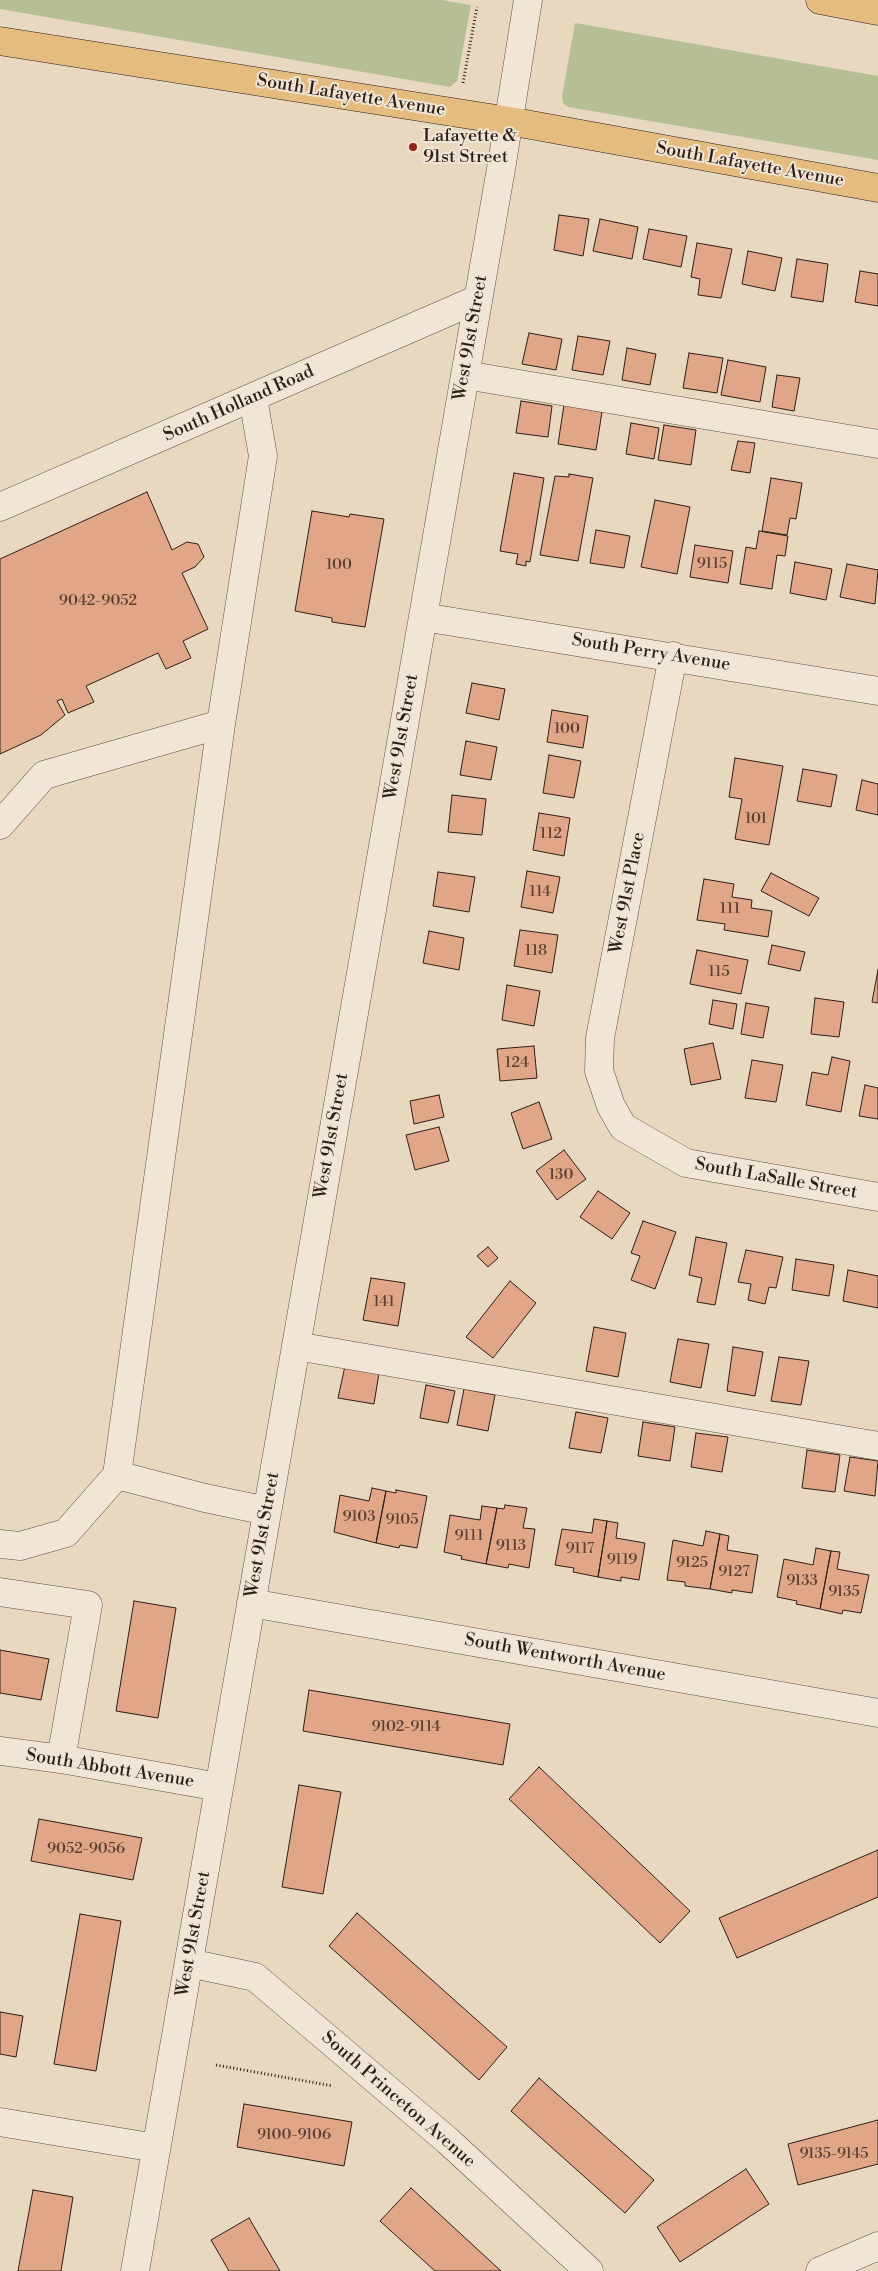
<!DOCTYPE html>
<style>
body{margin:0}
canvas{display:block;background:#e9d8c0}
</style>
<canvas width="878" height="2271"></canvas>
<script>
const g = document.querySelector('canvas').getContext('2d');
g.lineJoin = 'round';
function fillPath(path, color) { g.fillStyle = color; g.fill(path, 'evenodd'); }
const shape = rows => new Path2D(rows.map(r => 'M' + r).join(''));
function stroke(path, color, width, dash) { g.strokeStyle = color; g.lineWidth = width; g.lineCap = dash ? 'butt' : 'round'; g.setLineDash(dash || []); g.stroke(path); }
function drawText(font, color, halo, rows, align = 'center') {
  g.font = font + ' "Libre Bodoni",serif'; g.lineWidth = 4; g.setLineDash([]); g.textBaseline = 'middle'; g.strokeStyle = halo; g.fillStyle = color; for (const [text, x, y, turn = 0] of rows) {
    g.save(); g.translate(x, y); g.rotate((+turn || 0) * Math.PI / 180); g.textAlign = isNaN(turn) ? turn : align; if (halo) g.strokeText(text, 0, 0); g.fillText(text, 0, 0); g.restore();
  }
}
fillPath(shape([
 [0,0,442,0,471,5,457,81,450,87,0,9],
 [575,23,878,76,878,160,568,107,563,103,562,97]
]), '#b5bf93');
const building = shape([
 [559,215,589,219,583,256,554,250,559,215],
 [600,219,638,227,632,259,593,251,600,219],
 [649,229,687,236,681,267,643,259,649,229],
 [697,243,732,249,721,298,698,295,700,279,691,277,697,243],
 [748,251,782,258,775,291,742,284,748,251],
 [797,259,828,264,823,302,791,297,797,259],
 [860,271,878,274,878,306,855,302,860,271],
 [529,333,562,339,556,370,522,364,529,333],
 [578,336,610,341,603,375,572,370,578,336],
 [627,348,656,354,650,385,622,380,627,348],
 [689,353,723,358,717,393,683,388,689,353],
 [728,360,766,367,760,402,721,395,728,360],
 [777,375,800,378,794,411,772,407,777,375],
 [521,401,552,406,548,437,516,433,521,401],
 [564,405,602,412,596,450,558,444,564,405],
 [631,423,659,428,654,459,626,454,631,423],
 [664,425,696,430,691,465,658,460,664,425],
 [738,441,755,443,750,473,731,470,738,441],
 [514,473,544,478,530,562,526,561,526,566,516,564,518,554,500,551,514,473],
 [569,474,593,478,578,561,540,555,555,476,569,477,569,474],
 [771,478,802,483,796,519,790,518,787,535,762,531,771,478],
 [147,492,172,550,187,542,198,544,204,557,195,567,182,573,208,629,183,641,191,658,166,669,158,653,86,686,94,702,68,713,62,699,57,701,65,715,41,735,0,754,0,559,147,492],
 [655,500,690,507,677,574,641,567,655,500],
 [312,511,349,517,350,514,384,519,365,627,332,622,332,618,295,611,312,511],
 [596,530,630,536,624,568,590,563,596,530],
 [759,531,788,536,785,556,777,555,772,589,740,584,746,547,756,549,759,531],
 [695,545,733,551,728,583,690,577,695,545],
 [795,562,832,569,826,600,790,593,795,562],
 [847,564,878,570,875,604,840,597,847,564],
 [472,683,505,689,499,720,466,713,472,683],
 [552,710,588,716,583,748,547,742,552,710],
 [466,741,497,747,491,780,460,775,466,741],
 [549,755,581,761,574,798,543,793,549,755],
 [735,758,783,766,769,845,735,839,742,799,729,797,735,758],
 [803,769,837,775,831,807,797,801,803,769],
 [862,780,878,784,878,815,856,810,862,780],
 [452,795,486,799,482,835,448,832,452,795],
 [539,813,570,818,564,856,533,850,539,813],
 [527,871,560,877,553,913,521,907,527,871],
 [438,872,475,877,469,912,433,906,438,872],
 [771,873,819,898,809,916,761,891,771,873],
 [704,879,734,884,732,897,752,900,751,908,772,911,768,937,724,930,725,924,697,920,704,879],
 [520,930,558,935,552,973,514,966,520,930],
 [429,931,464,938,459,970,423,963,429,931],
 [772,945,805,952,800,971,768,964,772,945],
 [697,950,748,960,741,994,690,984,697,950],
 [878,970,878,1003,872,1002,878,970],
 [507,985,540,991,534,1026,502,1020,507,985],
 [815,998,844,1002,839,1037,811,1034,815,998],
 [713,1000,737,1004,733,1029,709,1024,713,1000],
 [746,1003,769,1007,763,1038,741,1034,746,1003],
 [713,1043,721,1079,691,1085,684,1049,713,1043],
 [534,1046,537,1078,500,1081,497,1049,534,1046],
 [832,1057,850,1061,841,1112,806,1105,812,1072,828,1075,832,1057],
 [752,1060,783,1065,776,1102,745,1098,752,1060],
 [865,1085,878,1088,878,1119,859,1116,865,1085],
 [439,1095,444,1117,414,1124,410,1101,439,1095],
 [539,1102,552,1139,523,1149,511,1113,539,1102],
 [439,1127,449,1161,415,1170,406,1135,439,1127],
 [564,1150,586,1179,557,1200,536,1171,564,1150],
 [598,1191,630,1213,612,1239,580,1217,598,1191],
 [643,1221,676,1232,655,1289,631,1280,640,1256,631,1253,643,1221],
 [696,1237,727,1243,715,1305,697,1302,702,1278,689,1275,696,1237],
 [488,1247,498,1258,488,1267,477,1256,488,1247],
 [746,1250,783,1257,776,1288,769,1287,765,1304,748,1300,751,1284,738,1282,746,1250],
 [796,1259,834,1265,829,1296,792,1290,796,1259],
 [848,1270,878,1276,878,1308,843,1301,848,1270],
 [371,1278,405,1283,398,1326,363,1320,371,1278],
 [510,1281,536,1303,493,1358,466,1337,510,1281],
 [594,1327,626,1333,618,1377,586,1371,594,1327],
 [678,1339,709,1344,701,1388,670,1382,678,1339],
 [733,1347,763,1352,755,1396,727,1391,733,1347],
 [779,1357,809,1361,801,1405,771,1401,779,1357],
 [345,1366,379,1373,374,1404,338,1398,345,1366],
 [426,1385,455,1391,448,1423,420,1418,426,1385],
 [464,1389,495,1395,488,1431,457,1425,464,1389],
 [576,1412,608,1418,601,1453,569,1448,576,1412],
 [643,1422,675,1427,670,1461,638,1456,643,1422],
 [696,1433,728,1437,722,1472,691,1467,696,1433],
 [807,1450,840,1455,835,1492,802,1488,807,1450],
 [850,1457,878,1461,875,1496,844,1491,850,1457],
 [372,1488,386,1491,376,1543,334,1532,340,1495,369,1501,372,1488],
 [396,1490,427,1496,417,1548,400,1545,399,1548,376,1543,386,1491,396,1493,396,1490],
 [505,1505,527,1508,523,1528,535,1529,529,1568,509,1564,508,1568,486,1564,497,1508,504,1509,505,1505],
 [482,1506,497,1508,486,1564,461,1559,462,1556,444,1552,450,1515,480,1520,482,1506],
 [594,1519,607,1521,598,1577,573,1572,574,1568,555,1565,562,1529,592,1533,594,1519],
 [607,1521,618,1523,616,1538,645,1543,639,1580,621,1577,621,1581,598,1577,607,1521],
 [706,1531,720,1534,710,1589,685,1586,685,1582,667,1580,673,1540,703,1546,706,1531],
 [720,1534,729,1536,727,1550,758,1555,752,1593,732,1590,732,1593,710,1589,720,1534],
 [816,1548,831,1551,820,1609,796,1604,797,1601,777,1597,784,1559,813,1565,816,1548],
 [831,1551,840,1552,837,1569,869,1575,861,1613,843,1610,842,1614,820,1609,831,1551],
 [134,1601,176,1608,158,1718,116,1711,134,1601],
 [0,1650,49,1659,41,1700,0,1693,0,1650],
 [309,1690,510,1724,503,1765,303,1731,309,1690],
 [539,1767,690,1911,660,1943,509,1799,539,1767],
 [299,1785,341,1792,323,1894,282,1887,299,1785],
 [39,1819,142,1838,133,1880,31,1861,39,1819],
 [878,1850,878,1897,737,1958,719,1918,878,1850],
 [357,1913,507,2047,479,2080,329,1946,357,1913],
 [80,1914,121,1921,96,2071,54,2064,80,1914],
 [0,2012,23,2016,16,2057,0,2054,0,2012],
 [539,2078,654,2180,625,2213,511,2111,539,2078],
 [244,2104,352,2122,344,2166,237,2147,244,2104],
 [878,2120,878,2164,798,2185,788,2144,878,2120],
 [746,2169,769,2204,680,2262,657,2227,746,2169],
 [411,2188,501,2271,435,2271,380,2221,411,2188],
 [33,2190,73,2197,61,2271,18,2271,33,2190],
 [249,2218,280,2271,229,2271,211,2240,249,2218]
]);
fillPath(building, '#e1a688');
stroke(building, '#2f1e17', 1);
const minor = shape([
 [465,375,878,444],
 [253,398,263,456,221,724,117,1475,205,1498,267,1511],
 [0,507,478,299],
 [423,617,878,691],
 [673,656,600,1038,599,1071,611,1106,623,1127,686,1163,878,1197],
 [0,825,44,775,221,724],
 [296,1346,878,1446],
 [0,1544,20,1546,66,1533,117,1475],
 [0,1592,88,1605,61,1759],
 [251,1603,878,1713],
 [0,1751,61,1759,219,1787],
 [189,1963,255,1977,448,2141,589,2271],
 [0,2122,156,2148],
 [135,2271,502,163,528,0],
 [820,2271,878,2246]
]);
const major = shape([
 [0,41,509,121,878,188]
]);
const highway = shape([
 [820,0,878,11]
]);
stroke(minor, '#5e4c41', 29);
stroke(major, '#2f1e17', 29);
stroke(highway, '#2f1e17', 29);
stroke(shape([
 [463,83,477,7],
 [216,2065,333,2086]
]), '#2f1e17', 3, [1, 2.5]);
stroke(minor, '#f1e6d6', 28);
stroke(major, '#e4bc80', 28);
stroke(highway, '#e4bc80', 28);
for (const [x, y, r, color] of [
 [413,147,5,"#8f2418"]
]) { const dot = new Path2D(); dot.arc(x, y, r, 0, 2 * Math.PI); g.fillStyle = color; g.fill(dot); stroke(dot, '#f1e6d6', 2); }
drawText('15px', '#5c4033', null, [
 ["9115",712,564],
 ["100",339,565],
 ["9042-9052",98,601],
 ["100",567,729],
 ["101",756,819],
 ["112",551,834],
 ["114",540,892],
 ["111",730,909],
 ["118",536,951],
 ["115",719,972],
 ["124",517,1063],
 ["130",561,1175],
 ["141",384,1302],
 ["9103",359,1517],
 ["9105",402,1520],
 ["9111",469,1536],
 ["9113",511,1546],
 ["9117",580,1549],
 ["9119",622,1560],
 ["9125",692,1563],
 ["9127",734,1572],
 ["9133",802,1581],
 ["9135",844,1592],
 ["9102-9114",406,1727],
 ["9052-9056",86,1849],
 ["9100-9106",294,2135],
 ["9135-9145",834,2154]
]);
drawText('18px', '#2f1e17', '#f1e6d6', [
 ["South Lafayette Avenue",351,96,9],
 ["South Lafayette Avenue",750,165,10],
 ["West 91st Street",471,338,-80],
 ["South Holland Road",239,404,-24],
 ["South Perry Avenue",651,653,9],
 ["West 91st Street",402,737,-80],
 ["West 91st Place",628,893,-79],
 ["West 91st Street",332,1136,-80],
 ["South LaSalle Street",776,1179,10],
 ["West 91st Street",263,1535,-80],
 ["South Wentworth Avenue",565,1658,10],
 ["South Abbott Avenue",110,1769,9],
 ["West 91st Street",194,1934,-80],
 ["South Princeton Avenue",398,2100,41]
]);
drawText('18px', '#2f1e17', '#f1e6d6', [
 ["Lafayette &",423,137],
 ["91st Street",423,158]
], 'left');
</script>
